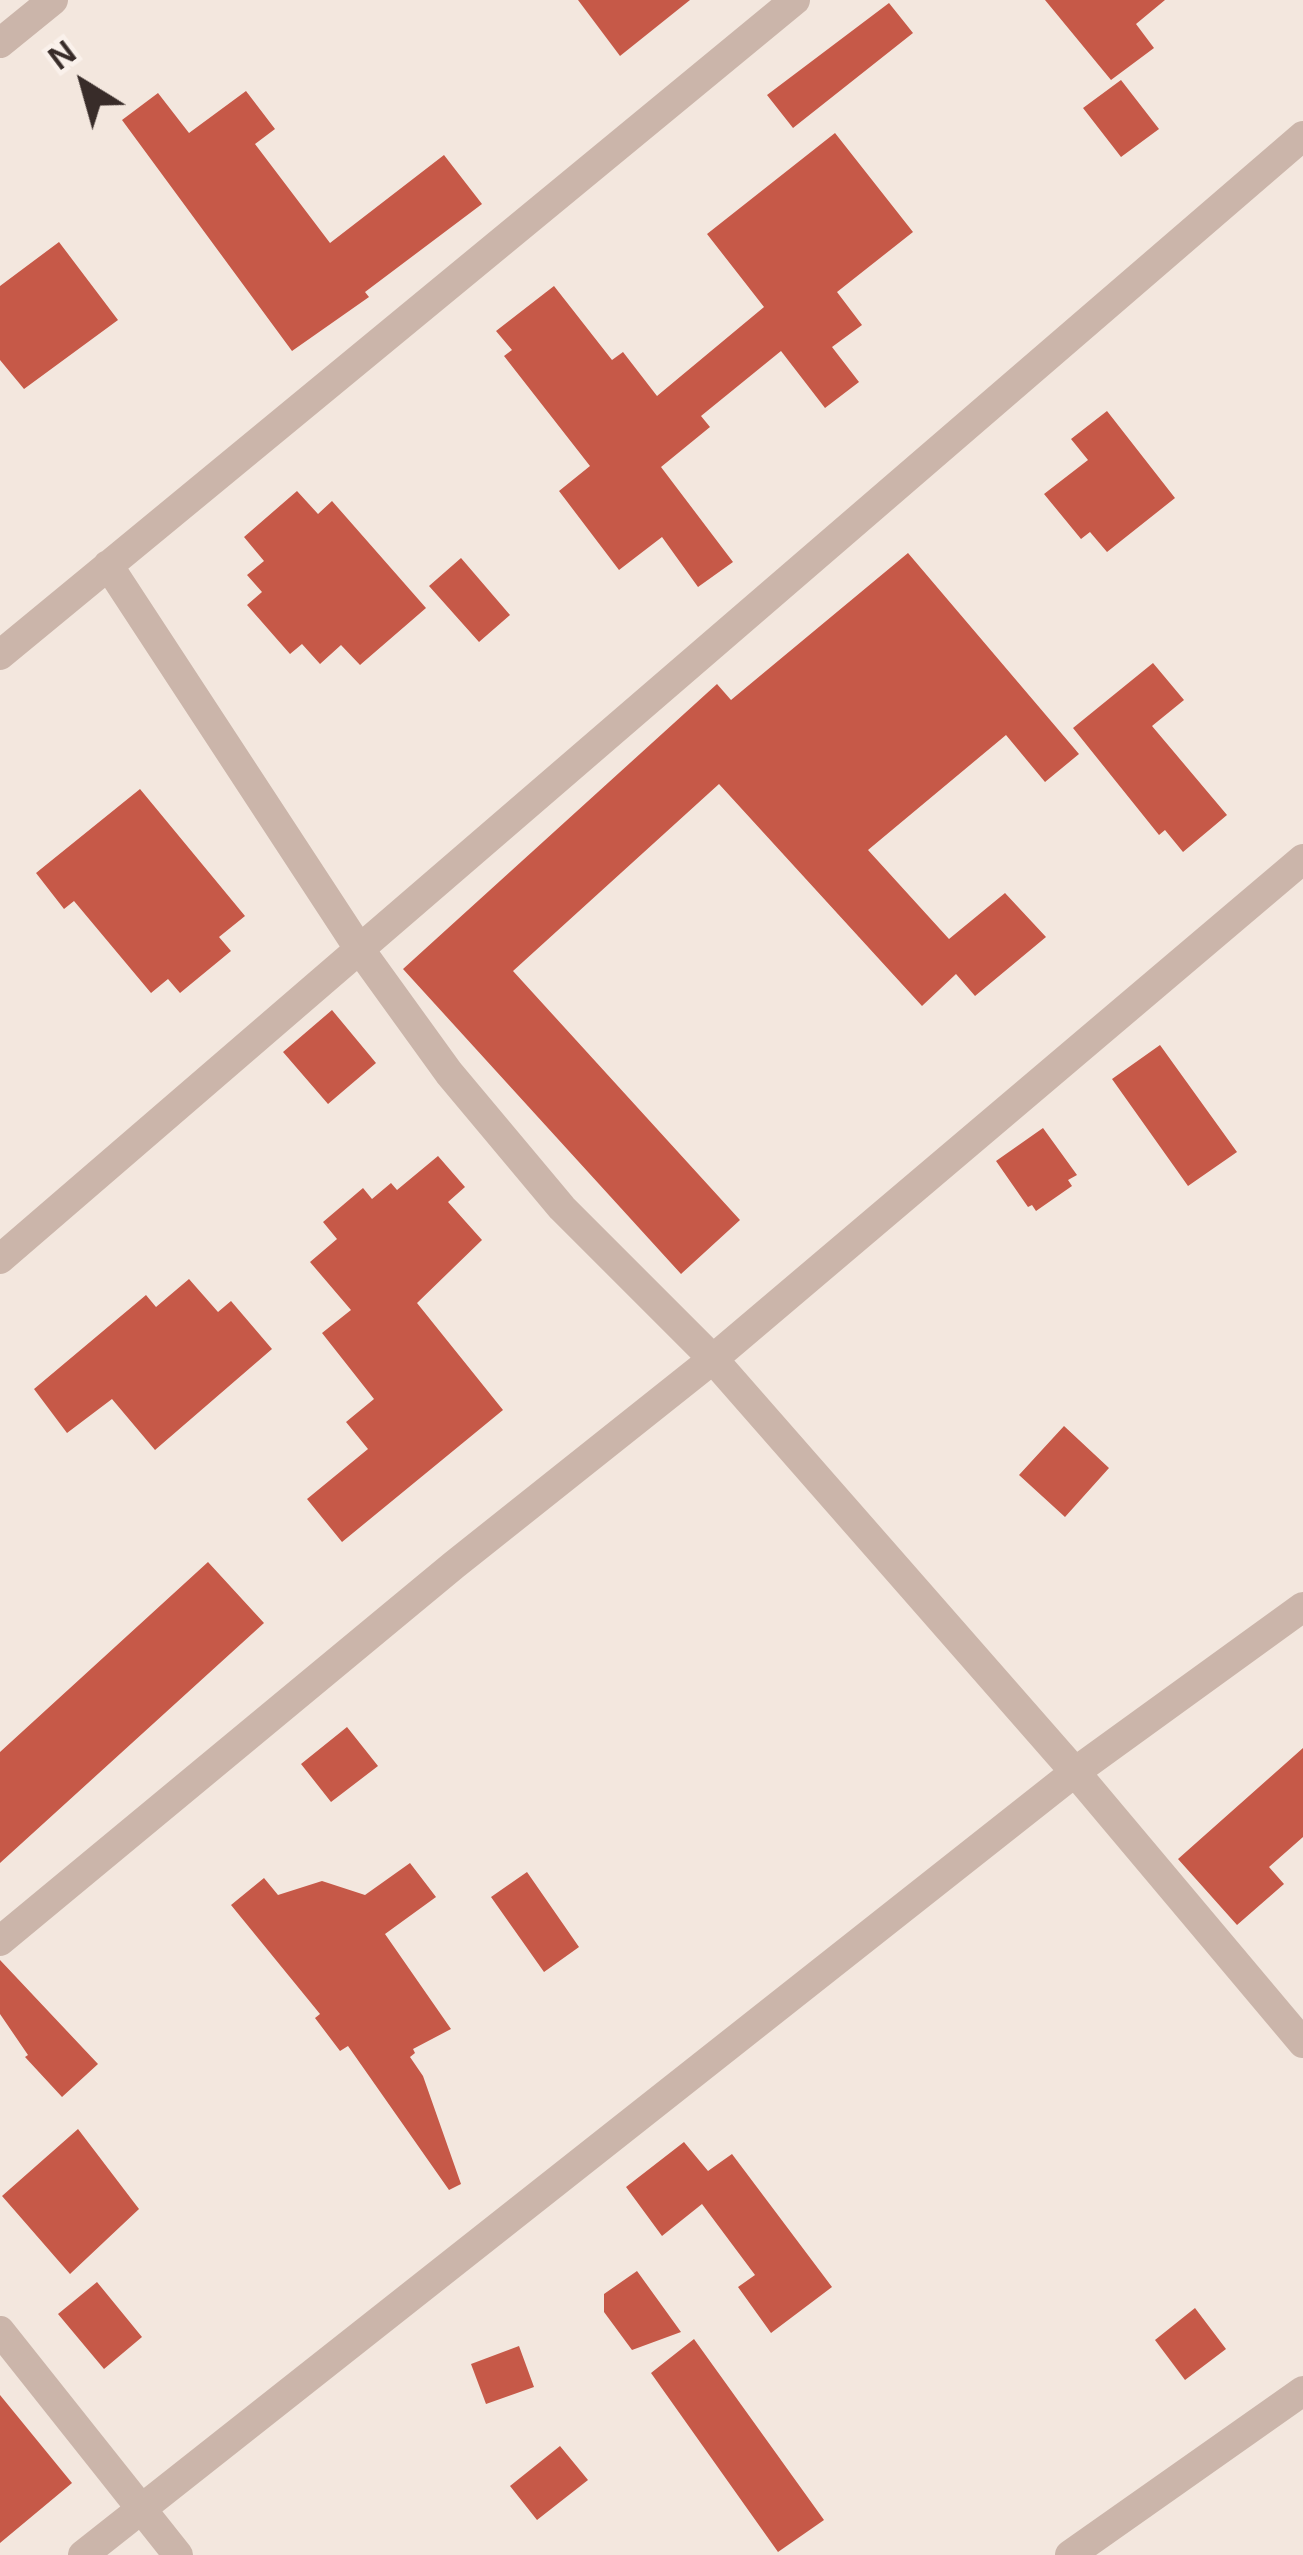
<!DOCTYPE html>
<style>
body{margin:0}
#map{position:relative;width:1303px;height:2555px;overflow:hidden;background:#f3e7de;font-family:Helvetica,sans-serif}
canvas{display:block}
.north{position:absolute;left:24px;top:24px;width:120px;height:120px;-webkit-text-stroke:9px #faf1eb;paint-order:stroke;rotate:323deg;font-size:33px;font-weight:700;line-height:48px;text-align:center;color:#382c29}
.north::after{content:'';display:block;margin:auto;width:42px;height:54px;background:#382c29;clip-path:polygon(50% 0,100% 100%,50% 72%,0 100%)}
</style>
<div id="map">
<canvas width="1303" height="2555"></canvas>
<div class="north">N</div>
</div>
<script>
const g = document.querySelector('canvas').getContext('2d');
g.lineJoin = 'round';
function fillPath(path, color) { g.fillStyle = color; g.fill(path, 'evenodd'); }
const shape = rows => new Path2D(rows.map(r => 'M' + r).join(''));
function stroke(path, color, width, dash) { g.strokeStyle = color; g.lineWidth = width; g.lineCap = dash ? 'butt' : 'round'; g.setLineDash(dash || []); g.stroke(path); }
fillPath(shape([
 [578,0,690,0,620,56],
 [1045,0,1165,0,1136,24,1154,48,1111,80],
 [889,3,913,33,793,128,767,95],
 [1121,80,1159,129,1121,157,1083,108],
 [246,91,275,129,255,144,330,243,444,155,482,204,365,292,369,297,292,351,122,120,158,93,189,133],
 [835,133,913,232,837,292,862,325,832,347,859,382,825,408,781,351,701,416,710,427,661,467,733,562,698,587,662,537,619,570,559,491,590,466,504,356,512,350,496,331,554,286,612,360,623,352,657,396,764,307,707,234],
 [59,242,118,320,24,389,0,360,0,286],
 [1107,411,1175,498,1107,552,1090,532,1081,539,1044,494,1088,460,1071,439],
 [297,491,318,514,332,501,426,608,360,665,341,645,320,664,302,644,290,654,247,605,262,592,247,575,264,561,244,537],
 [908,553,1079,754,1045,782,1006,735,868,850,949,939,1005,893,1046,937,975,996,956,974,922,1006,719,784,513,971,740,1220,681,1274,403,969,717,684,731,700],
 [461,558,510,615,479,642,429,586],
 [1153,663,1184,700,1152,726,1227,815,1183,852,1165,830,1159,835,1073,728],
 [140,789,245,916,219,937,231,951,180,993,168,979,151,993,74,901,64,909,36,873],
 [332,1010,376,1063,328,1104,283,1052],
 [1160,1045,1237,1152,1188,1186,1112,1079],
 [1043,1128,1077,1175,1068,1180,1072,1186,1036,1211,1032,1205,1028,1207,996,1161],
 [438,1156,465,1187,448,1202,482,1240,417,1303,503,1410,342,1542,307,1499,368,1449,346,1422,374,1399,322,1333,351,1310,310,1262,337,1239,323,1222,363,1188,372,1199,391,1183,397,1190],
 [189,1279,218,1312,231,1301,272,1349,155,1450,112,1399,67,1433,34,1389,146,1295,156,1307],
 [1064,1426,1109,1468,1065,1517,1019,1475],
 [208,1562,264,1623,0,1863,0,1752],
 [347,1727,378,1766,331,1802,301,1764],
 [1303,1748,1303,1837,1269,1867,1284,1884,1237,1925,1178,1859],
 [410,1863,436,1897,385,1934,451,2029,413,2049,415,2053,410,2057,423,2076,461,2184,449,2190,348,2046,340,2051,315,2018,320,2014,231,1905,264,1878,278,1895,322,1881,365,1895],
 [527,1872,579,1947,544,1972,491,1897],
 [0,1960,98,2064,62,2097,25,2057,28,2055,0,2014],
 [78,2129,139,2209,70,2274,2,2196],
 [684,2142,708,2171,732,2154,832,2287,771,2333,738,2287,755,2275,702,2204,662,2236,626,2187],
 [637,2271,681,2332,632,2350,604,2312,604,2294],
 [97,2282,142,2337,104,2369,58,2314],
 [1195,2308,1226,2349,1185,2380,1155,2340],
 [694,2339,824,2520,778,2552,651,2373],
 [519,2346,534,2387,486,2404,471,2364],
 [0,2395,72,2483,0,2543],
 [560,2446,588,2480,537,2520,510,2486]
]), '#c65948');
stroke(shape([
 [0,43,53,0],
 [108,565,358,947,449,1073,562,1208,713,1359,1075,1772,1303,2043],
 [0,655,795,0],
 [0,1259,1303,136],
 [0,1941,454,1565,713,1359,1303,859],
 [0,2331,178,2555],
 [83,2555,1075,1772,1303,1607],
 [1070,2555,1303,2391]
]), '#cbb5aa', 30);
</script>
